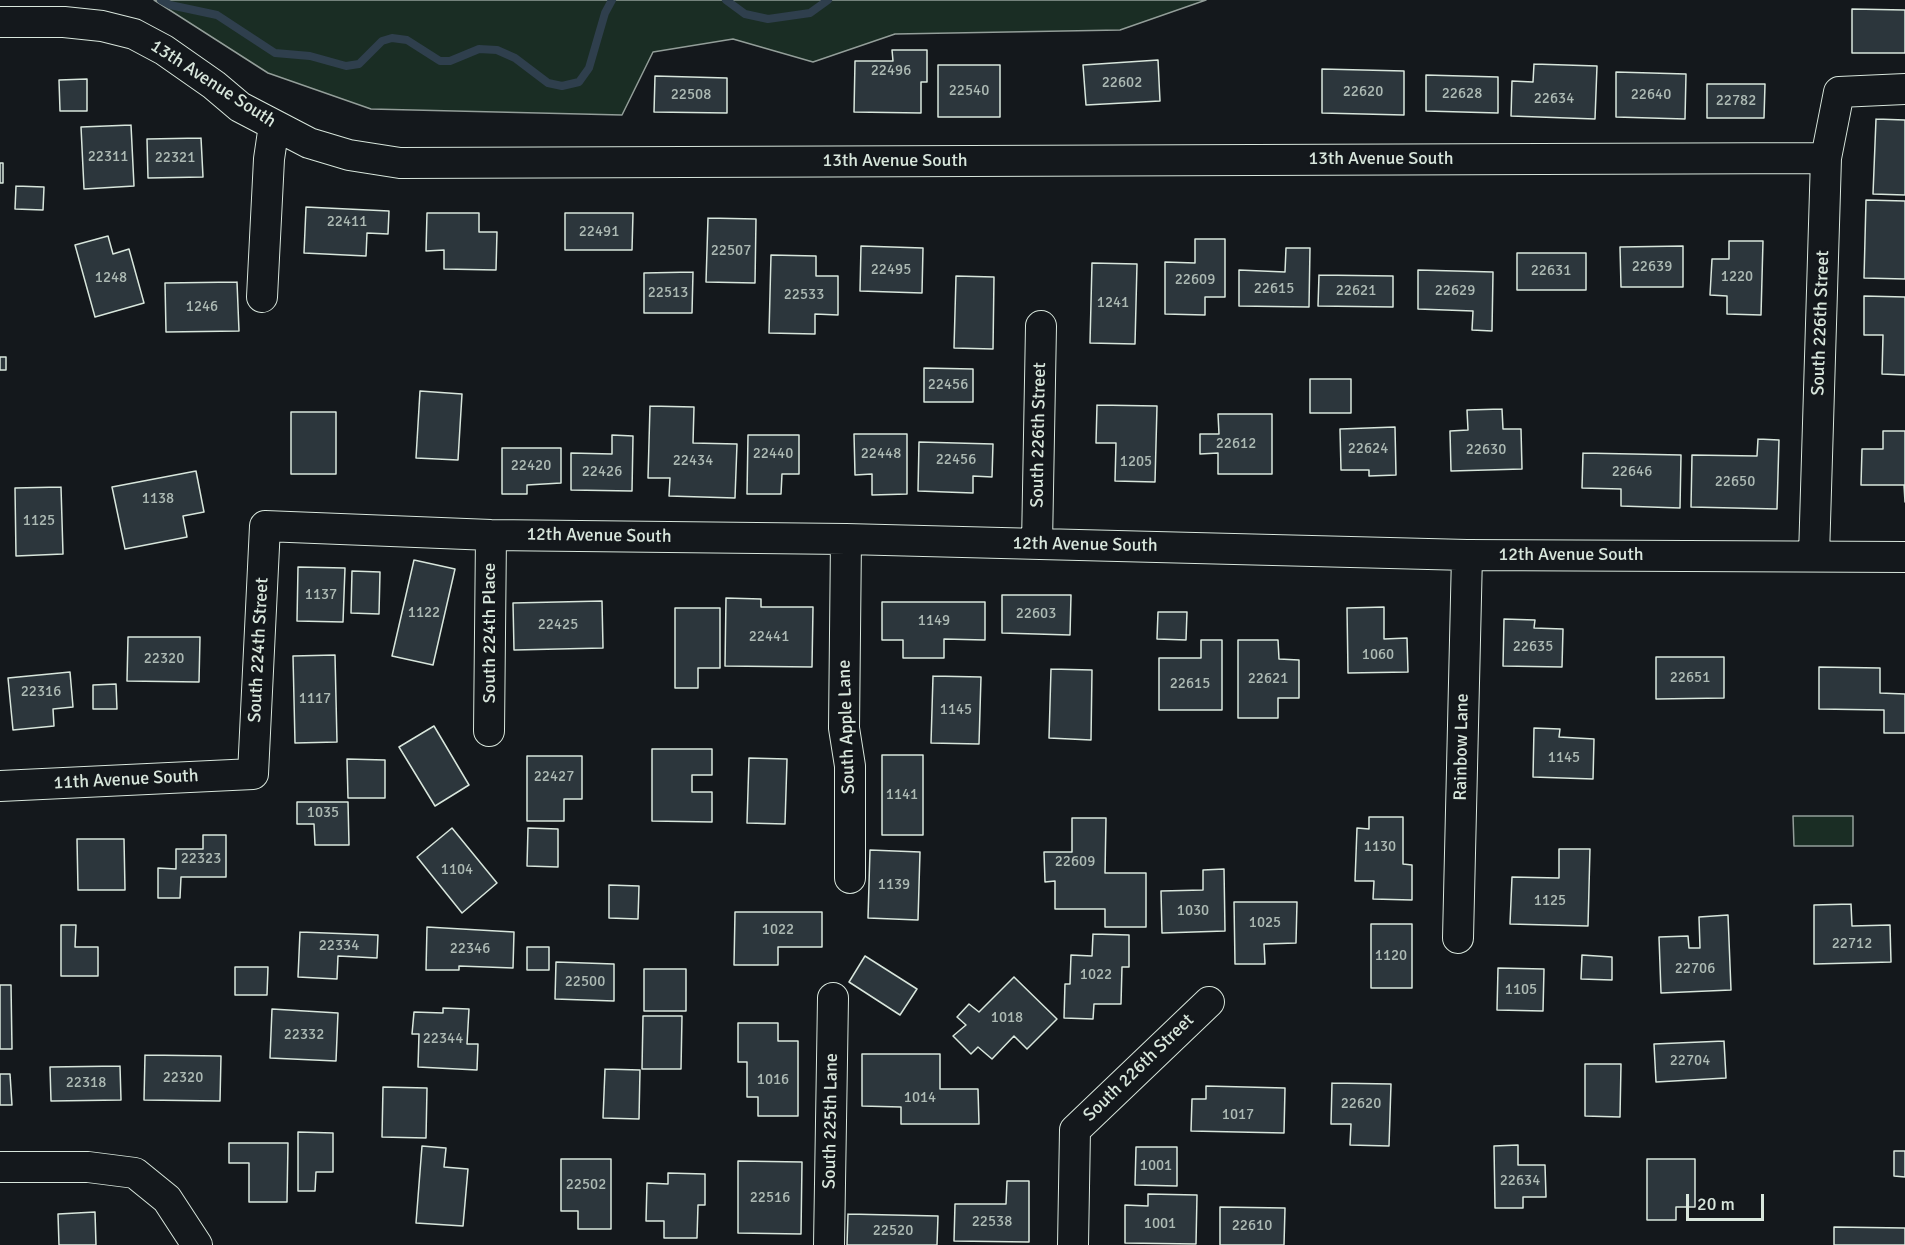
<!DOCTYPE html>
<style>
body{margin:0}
#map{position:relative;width:1905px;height:1245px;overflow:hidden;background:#14181c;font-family:Signika,sans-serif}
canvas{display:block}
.scale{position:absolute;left:1686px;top:1194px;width:78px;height:27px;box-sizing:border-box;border:3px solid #d8e6dc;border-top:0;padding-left:8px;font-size:18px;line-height:21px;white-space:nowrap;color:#d8e6dc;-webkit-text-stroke:4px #14181c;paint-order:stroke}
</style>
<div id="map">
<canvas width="1905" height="1245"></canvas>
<div class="scale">20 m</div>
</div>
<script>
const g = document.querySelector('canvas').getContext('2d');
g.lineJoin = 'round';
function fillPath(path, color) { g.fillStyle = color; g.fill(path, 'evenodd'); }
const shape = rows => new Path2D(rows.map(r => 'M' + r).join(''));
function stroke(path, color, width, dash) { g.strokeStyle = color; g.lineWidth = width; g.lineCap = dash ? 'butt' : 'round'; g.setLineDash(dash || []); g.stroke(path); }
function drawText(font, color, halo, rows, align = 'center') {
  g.font = font + ' Signika,sans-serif'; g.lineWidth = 4.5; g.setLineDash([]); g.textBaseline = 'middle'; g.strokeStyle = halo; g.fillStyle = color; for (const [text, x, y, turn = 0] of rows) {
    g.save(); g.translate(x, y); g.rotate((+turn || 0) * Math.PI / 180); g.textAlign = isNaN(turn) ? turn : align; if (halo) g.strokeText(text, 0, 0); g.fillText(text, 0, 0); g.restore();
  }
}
const green = shape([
 [154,0,1206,0,1120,30,895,34,813,62,733,39,653,52,622,115,371,109,268,73,154,0],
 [1793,816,1853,816,1853,846,1794,846,1793,816]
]);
fillPath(green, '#1a2d24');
stroke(green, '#939e99', 1.5);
stroke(shape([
 [161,0,170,5,217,15,275,53,310,56,346,66,359,64,382,41,392,38,407,40,440,61,450,61,479,49,497,50,515,58,548,83,562,86,579,82,589,68,605,13,612,0],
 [726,0,745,14,768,19,810,13,828,0]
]), '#2f3f4d', 8);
const building = shape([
 [1852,9,1905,10,1905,53,1852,53,1852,9],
 [892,50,927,50,927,82,921,82,921,113,854,112,855,61,893,61,892,50],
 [1158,60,1160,101,1086,105,1083,65,1158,60],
 [1534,64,1597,66,1595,119,1511,116,1512,81,1533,82,1534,64],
 [938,65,1000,65,1000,117,938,117,938,65],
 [1322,69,1404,71,1404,115,1322,113,1322,69],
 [1616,72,1686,74,1685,119,1616,117,1616,72],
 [1426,75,1498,77,1498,113,1426,111,1426,75],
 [655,76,727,78,727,113,654,112,655,76],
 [87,79,87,111,60,111,59,80,87,79],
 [1707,84,1765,84,1764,118,1707,118,1707,84],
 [1876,119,1905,120,1905,195,1873,194,1876,119],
 [131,125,134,186,84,189,81,127,131,125],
 [201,138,203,177,148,178,147,139,201,138],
 [0,163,3,163,3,183,0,183,0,163],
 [16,186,44,187,43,210,15,209,16,186],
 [1866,200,1905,201,1905,279,1864,278,1866,200],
 [306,207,389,211,388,234,367,233,366,256,304,253,306,207],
 [427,213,479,213,479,232,497,232,496,270,444,269,444,250,426,251,427,213],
 [565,213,633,213,632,250,565,250,565,213],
 [708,218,756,219,755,283,706,282,708,218],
 [108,236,113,254,129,249,144,303,95,317,75,245,108,236],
 [1195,239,1225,239,1225,297,1205,297,1205,315,1165,314,1165,262,1195,263,1195,239],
 [1729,241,1763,241,1761,315,1727,314,1727,296,1710,295,1712,259,1729,259,1729,241],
 [861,246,923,248,922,293,860,291,861,246],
 [1683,246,1683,287,1621,287,1620,247,1683,246],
 [1286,248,1310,248,1309,307,1239,306,1239,270,1285,272,1286,248],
 [1517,253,1586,253,1586,290,1517,290,1517,253],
 [771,255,816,256,816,276,838,276,838,315,815,314,815,334,769,333,771,255],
 [1092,263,1137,264,1135,344,1090,343,1092,263],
 [1418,270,1493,272,1492,331,1472,330,1473,311,1418,309,1418,270],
 [693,272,692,313,644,313,644,273,693,272],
 [1319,275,1393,276,1393,307,1318,306,1319,275],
 [956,276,994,277,993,349,954,348,956,276],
 [237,282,239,331,166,332,165,283,237,282],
 [1864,296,1905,297,1905,375,1882,374,1883,335,1864,335,1864,296],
 [0,357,6,357,6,370,0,370,0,357],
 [924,368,973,369,973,402,924,402,924,368],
 [1310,379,1351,379,1351,413,1310,413,1310,379],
 [420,391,462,394,458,460,416,458,420,391],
 [1097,405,1157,406,1155,482,1115,481,1116,443,1096,443,1097,405],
 [650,406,694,407,693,443,737,444,735,498,669,496,670,478,648,478,650,406],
 [1502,409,1503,429,1521,429,1522,469,1451,471,1450,431,1468,430,1467,410,1502,409],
 [291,412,336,412,336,474,291,474,291,412],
 [1218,414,1272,414,1272,474,1218,474,1218,453,1200,454,1200,434,1219,434,1218,414],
 [1395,427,1396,475,1369,476,1369,470,1341,470,1340,429,1395,427],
 [1883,431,1905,431,1905,502,1904,485,1861,485,1862,449,1883,449,1883,431],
 [854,434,907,434,907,494,872,495,872,474,855,475,854,434],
 [612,435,633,436,632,491,571,490,571,453,612,454,612,435],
 [748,435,799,435,799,474,782,474,781,494,747,494,748,435],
 [1758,439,1779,440,1777,509,1691,507,1692,455,1757,456,1758,439],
 [919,442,993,444,992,477,973,476,973,493,918,491,919,442],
 [502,448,561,448,561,483,527,485,527,494,502,494,502,448],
 [1583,453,1681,455,1680,508,1621,506,1621,489,1582,488,1583,453],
 [196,471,204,512,183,516,187,537,125,549,112,487,196,471],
 [61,487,63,554,16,556,15,488,61,487],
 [414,560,455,569,433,665,392,656,414,560],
 [298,567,345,568,343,622,297,621,298,567],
 [352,571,380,572,379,614,351,613,352,571],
 [1002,595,1071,595,1070,635,1002,633,1002,595],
 [726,598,761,599,761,607,813,607,812,667,725,666,726,598],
 [602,601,603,648,514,650,513,603,602,601],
 [882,602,985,602,985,640,944,639,944,658,903,658,903,640,882,640,882,602],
 [1384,607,1384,639,1407,638,1408,672,1348,673,1347,608,1384,607],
 [675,608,720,608,720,668,698,668,698,688,675,688,675,608],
 [1158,612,1187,612,1186,640,1157,639,1158,612],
 [1504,619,1535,620,1534,628,1563,629,1562,667,1503,666,1504,619],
 [128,637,200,637,199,682,127,681,128,637],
 [1201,640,1222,640,1222,710,1159,710,1159,658,1201,658,1201,640],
 [1238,640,1278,640,1279,659,1299,660,1299,698,1278,698,1278,718,1238,718,1238,640],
 [335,655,337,742,295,743,293,656,335,655],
 [1656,657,1724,657,1724,698,1656,699,1656,657],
 [1819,667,1880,668,1880,693,1905,694,1905,733,1884,733,1884,710,1819,709,1819,667],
 [1051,669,1092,670,1091,740,1049,738,1051,669],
 [70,672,73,707,53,709,54,726,13,730,8,678,70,672],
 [933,676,981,677,979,744,931,743,933,676],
 [116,684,117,709,93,709,93,685,116,684],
 [434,726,469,785,435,806,399,747,434,726],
 [1534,728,1560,729,1559,737,1594,739,1593,779,1533,777,1534,728],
 [652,749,712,749,712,775,692,775,692,792,712,792,712,822,652,821,652,749],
 [882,755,923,755,923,835,882,835,882,755],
 [527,756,582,756,582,799,564,799,564,821,527,821,527,756],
 [749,758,787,759,785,824,747,823,749,758],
 [347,759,385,760,385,798,348,798,347,759],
 [297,802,348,802,349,845,315,845,314,824,297,824,297,802],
 [1369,817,1403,817,1403,864,1412,865,1412,900,1373,899,1374,881,1355,881,1357,828,1369,829,1369,817],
 [1072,818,1106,818,1105,873,1146,873,1146,927,1105,927,1105,909,1055,909,1055,881,1045,882,1044,852,1072,852,1072,818],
 [452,828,497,883,462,913,417,857,452,828],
 [528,828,558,829,558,867,527,866,528,828],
 [203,835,226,835,226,877,181,877,180,898,158,898,158,868,176,869,176,849,203,849,203,835],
 [77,839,124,839,125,890,78,890,77,839],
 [1559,849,1590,849,1588,926,1510,924,1512,877,1559,878,1559,849],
 [870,850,920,852,918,920,868,918,870,850],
 [1224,869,1225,931,1162,933,1161,891,1203,890,1203,870,1224,869],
 [609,885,639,886,638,919,609,918,609,885],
 [1234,902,1297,902,1296,943,1264,944,1265,964,1235,964,1234,902],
 [1851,904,1852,926,1890,925,1891,962,1814,964,1814,905,1851,904],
 [735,912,822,912,822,947,778,947,778,965,734,965,735,912],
 [1728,915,1731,990,1661,993,1659,937,1688,936,1689,948,1700,948,1699,917,1728,915],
 [1371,924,1412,924,1412,988,1371,988,1371,924],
 [61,925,76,925,75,947,98,947,98,976,61,976,61,925],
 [427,927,514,932,513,968,459,966,459,970,426,970,427,927],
 [300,932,378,935,377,958,338,956,337,979,298,977,300,932],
 [1093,934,1129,935,1129,967,1122,967,1121,1004,1094,1004,1093,1019,1064,1018,1065,984,1070,984,1071,955,1092,956,1093,934],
 [527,947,549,947,549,970,527,970,527,947],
 [1582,955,1612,957,1612,980,1581,979,1582,955],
 [865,956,917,989,900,1015,849,982,865,956],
 [556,962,614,964,614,1001,555,999,556,962],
 [235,967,268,967,267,995,235,995,235,967],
 [1498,968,1544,969,1543,1011,1497,1010,1498,968],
 [644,969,686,969,686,1011,644,1011,644,969],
 [1014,977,1057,1019,1027,1049,1014,1036,992,1059,978,1047,971,1054,953,1036,966,1025,957,1017,969,1004,979,1012,1014,977],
 [0,985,11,985,12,1049,0,1049,0,985],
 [443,1008,469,1009,467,1044,478,1044,477,1070,418,1067,419,1034,412,1034,414,1012,443,1013,443,1008],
 [272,1009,338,1013,336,1061,270,1058,272,1009],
 [643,1016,682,1016,681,1069,642,1069,643,1016],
 [738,1023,778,1023,778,1041,798,1041,798,1116,758,1116,758,1097,747,1097,747,1062,738,1062,738,1023],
 [1724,1041,1726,1078,1656,1082,1654,1044,1724,1041],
 [862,1054,940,1054,940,1089,978,1089,979,1124,901,1124,901,1107,862,1106,862,1054],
 [145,1055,221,1056,220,1101,144,1100,145,1055],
 [1585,1064,1621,1064,1620,1117,1585,1116,1585,1064],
 [120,1066,121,1100,51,1101,50,1067,120,1066],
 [605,1069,640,1070,639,1119,603,1118,605,1069],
 [0,1074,10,1074,12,1105,0,1105,0,1074],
 [1332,1083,1391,1084,1389,1146,1350,1145,1351,1124,1331,1124,1332,1083],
 [1206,1086,1285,1088,1284,1133,1191,1131,1192,1099,1206,1099,1206,1086],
 [383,1087,427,1088,426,1138,382,1137,383,1087],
 [298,1132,333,1133,333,1172,316,1172,315,1191,298,1191,298,1132],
 [229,1143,288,1143,287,1202,249,1202,249,1163,229,1163,229,1143],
 [1518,1145,1518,1165,1545,1165,1546,1197,1523,1197,1523,1208,1495,1208,1494,1146,1518,1145],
 [422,1146,446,1148,444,1167,468,1169,463,1226,416,1223,422,1146],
 [1136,1147,1177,1147,1177,1186,1135,1185,1136,1147],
 [1894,1151,1905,1151,1905,1177,1894,1176,1894,1151],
 [561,1159,611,1159,611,1229,578,1229,578,1211,561,1211,561,1159],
 [1647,1159,1695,1159,1695,1207,1676,1207,1676,1220,1647,1220,1647,1159],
 [738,1161,802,1162,801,1234,738,1233,738,1161],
 [668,1173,705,1174,705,1205,698,1205,697,1238,664,1238,664,1221,646,1221,647,1183,668,1184,668,1173],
 [1007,1181,1029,1181,1029,1242,954,1241,955,1204,1006,1204,1007,1181],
 [1148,1194,1197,1195,1196,1244,1125,1243,1125,1205,1148,1206,1148,1194],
 [1220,1207,1285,1208,1284,1245,1220,1245,1220,1207],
 [95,1212,96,1245,59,1245,58,1214,95,1212],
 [848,1214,938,1216,937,1245,847,1245,848,1214],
 [1834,1227,1905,1228,1905,1245,1834,1245,1834,1227]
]);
fillPath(building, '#2c363c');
stroke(building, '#d8e6dc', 1.5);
const minor = shape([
 [0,22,64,22,102,26,134,34,164,50,214,85,240,107,309,143,349,155,400,163,1826,158],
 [262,297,269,159,274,125],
 [846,539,844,728,850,766,850,878],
 [1037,544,1041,326],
 [1814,556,1826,158,1839,92,1905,89],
 [489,731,491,535],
 [0,786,253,774,265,526,491,535,846,539,1467,555,1905,557],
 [1458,938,1467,555],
 [0,1167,88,1167,135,1173,167,1199,197,1245],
 [829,1245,833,998],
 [1073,1245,1075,1130,1209,1002]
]);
stroke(minor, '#d8e6dc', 32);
stroke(minor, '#14181c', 30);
drawText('15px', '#adbab4', null, [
 ["22496",891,71],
 ["22602",1122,83],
 ["22540",969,91],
 ["22620",1363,92],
 ["22628",1462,94],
 ["22508",691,95],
 ["22640",1651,95],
 ["22634",1554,99],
 ["22782",1736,101],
 ["22311",108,157],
 ["22321",175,158],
 ["22411",347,222],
 ["22491",599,232],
 ["22507",731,251],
 ["22639",1652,267],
 ["22495",891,270],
 ["22631",1551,271],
 ["1220",1737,277],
 ["1248",111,278],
 ["22609",1195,280],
 ["22615",1274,289],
 ["22621",1356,291],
 ["22629",1455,291],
 ["22513",668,293],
 ["22533",804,295],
 ["1241",1113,303],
 ["1246",202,307],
 ["22456",948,385],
 ["22612",1236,444],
 ["22624",1368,449],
 ["22630",1486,450],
 ["22440",773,454],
 ["22448",881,454],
 ["22456",956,460],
 ["22434",693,461],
 ["1205",1136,462],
 ["22420",531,466],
 ["22426",602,472],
 ["22646",1632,472],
 ["22650",1735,482],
 ["1138",158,499],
 ["1125",39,521],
 ["1137",321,595],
 ["1122",424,613],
 ["22603",1036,614],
 ["1149",934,621],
 ["22425",558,625],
 ["22441",769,637],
 ["22635",1533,647],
 ["1060",1378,655],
 ["22320",164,659],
 ["22651",1690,678],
 ["22621",1268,679],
 ["22615",1190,684],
 ["22316",41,692],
 ["1117",315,699],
 ["1145",956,710],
 ["1145",1564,758],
 ["22427",554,777],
 ["1141",902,795],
 ["1035",323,813],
 ["1130",1380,847],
 ["22323",201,859],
 ["22609",1075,862],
 ["1104",457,870],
 ["1139",894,885],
 ["1125",1550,901],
 ["1030",1193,911],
 ["1025",1265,923],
 ["1022",778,930],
 ["22712",1852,944],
 ["22334",339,946],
 ["22346",470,949],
 ["1120",1391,956],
 ["22706",1695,969],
 ["1022",1096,975],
 ["22500",585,982],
 ["1105",1521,990],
 ["1018",1007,1018],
 ["22332",304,1035],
 ["22344",443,1039],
 ["22704",1690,1061],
 ["22320",183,1078],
 ["1016",773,1080],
 ["22318",86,1083],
 ["1014",920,1098],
 ["22620",1361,1104],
 ["1017",1238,1115],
 ["1001",1156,1166],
 ["22634",1520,1181],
 ["22502",586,1185],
 ["22516",770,1198],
 ["22538",992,1222],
 ["1001",1160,1224],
 ["22610",1252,1226],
 ["22520",893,1231]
]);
drawText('18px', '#d8e6dc', '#14181c', [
 ["13th Avenue South",213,84,33],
 ["13th Avenue South",1381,159],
 ["13th Avenue South",895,161],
 ["South 226th Street",1821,323,-88],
 ["South 226th Street",1039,435,-89],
 ["12th Avenue South",599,536,1],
 ["12th Avenue South",1085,545,1],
 ["12th Avenue South",1571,555],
 ["South 224th Place",490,633,-90],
 ["South 224th Street",259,650,-87],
 ["South Apple Lane",847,727,-92],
 ["Rainbow Lane",1462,747,-89],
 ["11th Avenue South",126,780,-3],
 ["South 226th Street",1139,1068,-44],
 ["South 225th Lane",831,1121,-89]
]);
</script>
